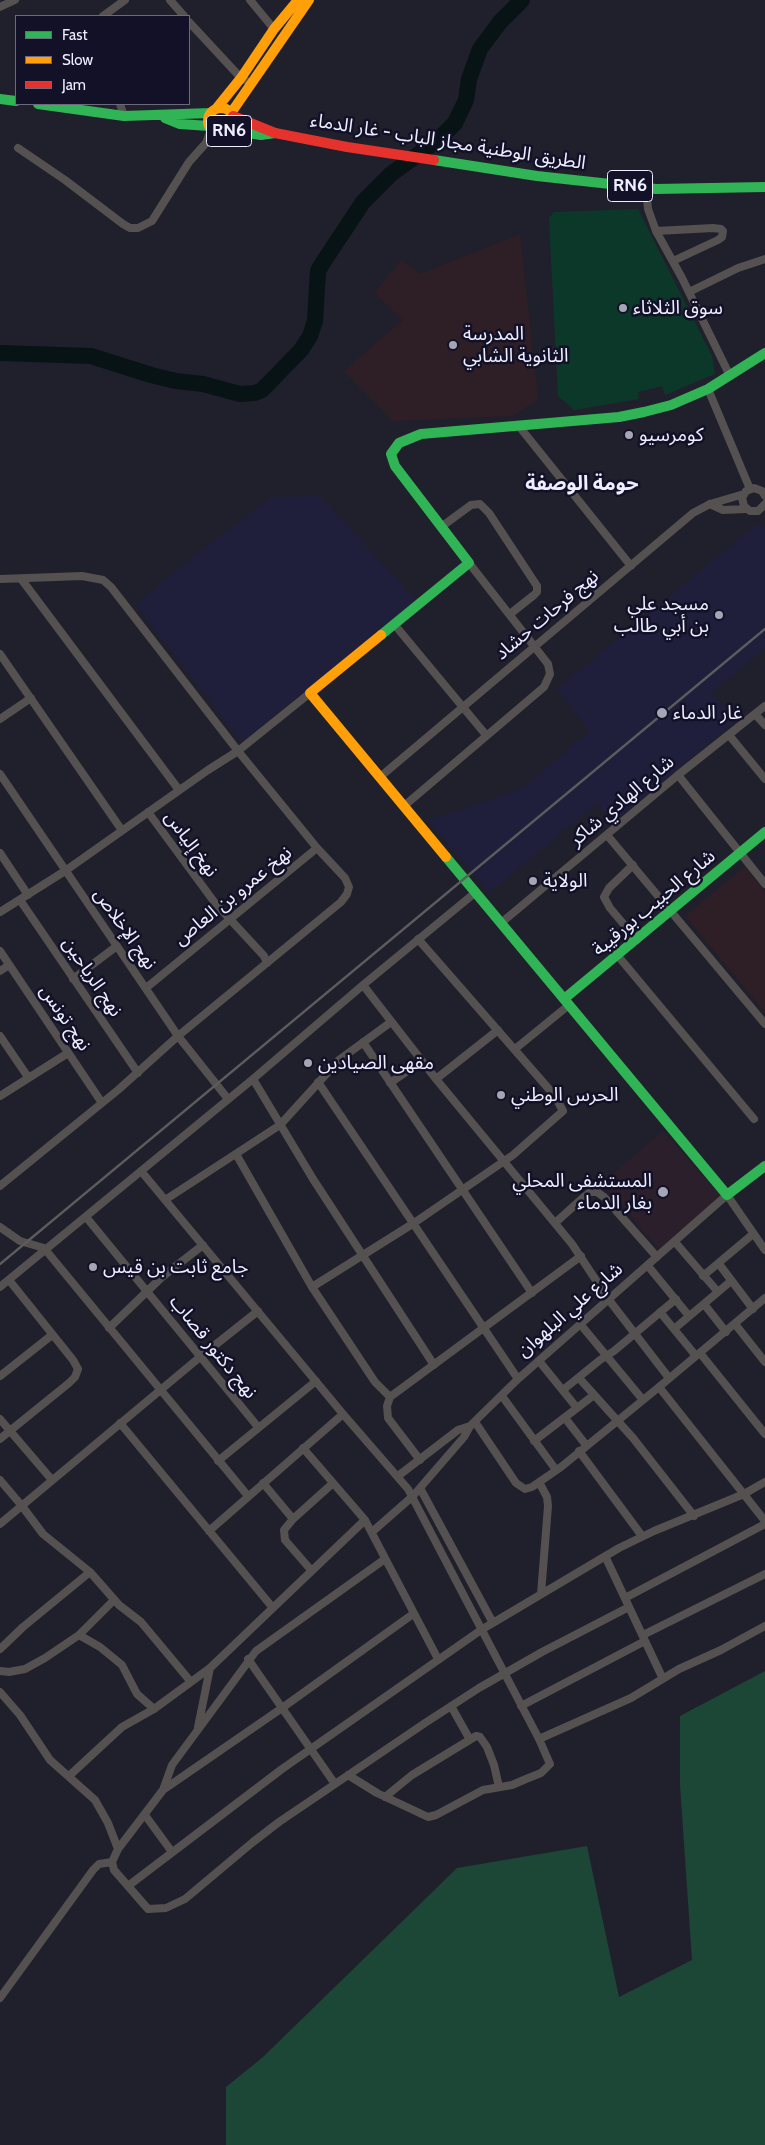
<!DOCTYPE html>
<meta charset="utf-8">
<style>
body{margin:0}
#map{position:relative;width:765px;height:2145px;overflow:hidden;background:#20202c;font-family:Cabin,sans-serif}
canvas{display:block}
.legend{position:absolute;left:15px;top:15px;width:175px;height:90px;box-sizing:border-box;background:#121128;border:1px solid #6a697e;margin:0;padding:6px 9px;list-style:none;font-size:15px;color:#edeeff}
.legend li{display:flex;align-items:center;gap:10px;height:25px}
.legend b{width:25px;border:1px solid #6a697e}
</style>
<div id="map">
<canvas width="765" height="2145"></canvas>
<ul class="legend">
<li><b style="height:6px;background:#30b455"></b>Fast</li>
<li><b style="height:6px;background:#ff9f0a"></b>Slow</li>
<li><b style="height:6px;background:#e5322d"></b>Jam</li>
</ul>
</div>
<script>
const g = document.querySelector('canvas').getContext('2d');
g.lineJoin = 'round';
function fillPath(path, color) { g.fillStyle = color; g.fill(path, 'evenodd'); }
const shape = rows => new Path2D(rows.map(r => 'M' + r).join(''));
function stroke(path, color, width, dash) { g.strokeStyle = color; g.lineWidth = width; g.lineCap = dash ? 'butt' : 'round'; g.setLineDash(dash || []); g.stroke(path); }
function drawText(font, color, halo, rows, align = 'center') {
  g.font = font + ' Cabin,"Noto Sans Arabic",sans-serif'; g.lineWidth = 5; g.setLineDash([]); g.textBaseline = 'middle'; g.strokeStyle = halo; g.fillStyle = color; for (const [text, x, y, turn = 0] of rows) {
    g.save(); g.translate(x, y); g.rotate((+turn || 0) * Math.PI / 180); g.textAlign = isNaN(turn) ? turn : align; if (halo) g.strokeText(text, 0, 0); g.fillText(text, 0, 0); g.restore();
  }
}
fillPath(shape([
 [320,496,416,601,242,742,136,605,179,568,272,497],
 [756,525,765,527,765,648,712,692,736,721,614,822,597,803,490,892,428,821,523,788,590,731,557,689]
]), '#201f3b');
fillPath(shape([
 [520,234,538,399,513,416,393,421,344,371,403,320,374,293,402,260,420,274],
 [745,867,765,892,765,1012,685,916]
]), '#2e1f26');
fillPath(shape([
 [663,1131,725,1200,659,1249,602,1183]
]), '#2b1f2c');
fillPath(shape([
 [638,209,712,356,715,374,665,395,662,386,638,392,639,399,574,410,558,396,549,218,554,212]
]), '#0c3829');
fillPath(shape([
 [765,1671,765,2145,226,2145,226,2087,263,2057,457,1868,587,1846,619,1997,692,1960,680,1785,680,1716]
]), '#1c4636');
stroke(shape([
 [0,353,91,356,151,375,176,381,203,384,240,394,255,393,262,390,301,350,310,336,315,321,318,271,322,264,363,202,391,174,438,140,455,123,466,100,469,79,480,49,500,22,522,0]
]), '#071315', 16);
stroke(shape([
 [170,0,184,16],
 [250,0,274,29],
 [0,7,15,0],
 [103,16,125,0],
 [189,22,241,78,251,83],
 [120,104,124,116],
 [18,148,65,180,123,224,130,228,138,228,152,221,189,162,206,143,211,129],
 [646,188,648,209,656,231,682,278,730,376],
 [656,231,713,228,721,229,723,231,722,237,718,240,673,261],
 [689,292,738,268,765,259],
 [708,389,750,489],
 [518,425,631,566],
 [765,496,762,491,754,488,746,491,742,498,744,506,750,511,758,511,765,504],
 [710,504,723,510,746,509],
 [441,527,471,505,480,504,489,513,537,586,537,592,534,595,510,614],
 [0,579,82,576,103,580,111,587,238,751,317,848,345,878,349,887,347,894,341,902,178,1036,118,1090,0,1186],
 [22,580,179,790],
 [394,624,486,735],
 [0,654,121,829],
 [755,714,765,725],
 [0,719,31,698],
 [729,735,765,779],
 [0,774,178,1036,228,1099],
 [678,775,765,884],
 [380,777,693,513,710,504,744,494],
 [404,806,544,687,550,674,548,664,469,563],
 [148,812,215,903,264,956,267,963],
 [607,835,765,1024],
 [0,853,28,895],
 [633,865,609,888,604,897,610,908,637,940],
 [20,900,138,1073],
 [0,912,65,871,208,770,238,751,310,693],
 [501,923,678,775,765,706],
 [0,951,102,1103],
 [618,956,754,1119],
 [0,971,9,965],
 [73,979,117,946],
 [363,985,436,1079,572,1244,609,1300,669,1378],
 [146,988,317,848],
 [0,1036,28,1077],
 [363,1042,532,1293],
 [515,1049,569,1005],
 [253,1079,313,1179,434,1365],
 [436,1079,498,1030],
 [318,1082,518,1379],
 [390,1083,422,1061],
 [0,1096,68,1053],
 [236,1154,312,1287,375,1382,390,1397],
 [141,1171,343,1414,408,1489,539,1739,550,1764,541,1773,526,1779,512,1785,483,1790,436,1815,428,1817,377,1793,348,1775],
 [165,1200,280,1125,339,1060,391,1022],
 [86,1217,258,1427],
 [555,1223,585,1196,590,1192,597,1192,604,1197,657,1257],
 [0,1227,20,1241,44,1248,248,1496],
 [675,1242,718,1292],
 [719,1264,753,1309],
 [648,1266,689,1316],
 [703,1276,753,1234],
 [0,1287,253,1079,363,985,476,892],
 [312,1287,414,1223,513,1155,563,1111,555,1096,418,939],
 [704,1304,726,1332],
 [660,1312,696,1356],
 [735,1324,765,1362],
 [581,1325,643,1400],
 [109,1328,162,1277,203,1245],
 [674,1329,731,1281],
 [700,1353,765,1434],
 [539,1361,577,1408],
 [0,1376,52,1335],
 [579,1378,633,1438,694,1516],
 [659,1387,765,1521],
 [563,1390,600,1360,614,1351,676,1299],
 [502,1396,556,1470],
 [565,1418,586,1445],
 [0,1419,52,1480],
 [475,1422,516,1483,525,1489,532,1487,561,1467,659,1387,765,1298],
 [120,1423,273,1608],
 [0,1439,69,1383,75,1377,78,1369,73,1360,9,1280],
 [534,1441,594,1395],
 [303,1448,365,1520,438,1659],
 [579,1451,642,1536],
 [420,1460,388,1418,387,1406,390,1397,581,1256],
 [218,1461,316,1381],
 [398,1476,458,1430,470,1426],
 [0,1480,22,1506,43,1534,90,1572,119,1605,141,1622,191,1682],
 [539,1482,547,1497,548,1506,541,1594],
 [263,1483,293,1519],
 [420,1488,493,1623],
 [0,1524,200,1357,258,1311],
 [209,1531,343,1414],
 [372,1532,413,1496,464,1437,470,1426,518,1379,727,1195,765,1250],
 [605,1556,663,1679],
 [311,1570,285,1540,284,1530,293,1519,332,1484],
 [625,1598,765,1524],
 [413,1614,282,1708,163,1790,118,1849,112,1862,114,1870,148,1909,166,1908,185,1899,253,1842,279,1822,425,1723,479,1688,542,1652,629,1607],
 [79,1635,100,1647,122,1665,137,1694,154,1709],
 [643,1635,765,1574],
 [0,1649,23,1627,90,1572],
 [248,1659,335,1784],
 [0,1671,9,1672,25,1669,45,1658,79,1635,114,1600],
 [0,1692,20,1715,50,1760,95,1800,108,1823,118,1849],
 [451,1706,469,1738],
 [521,1706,645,1641],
 [198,1727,210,1668],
 [539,1739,631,1698,679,1669,721,1650,765,1626],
 [69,1776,122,1727,154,1709,210,1668,365,1520],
 [163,1790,172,1765,256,1651,385,1559],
 [385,1797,412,1775,476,1736,480,1737,487,1747,494,1765,499,1787],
 [145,1815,172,1852],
 [128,1886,282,1769,481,1630,619,1548,654,1531,744,1494,765,1482],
 [0,1998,93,1870,99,1864,112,1862]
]), '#555150', 8);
stroke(shape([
 [0,99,16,101],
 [38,104,124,116,211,113],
 [165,118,180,124,209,126],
 [229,130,261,135,275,133],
 [434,160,537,176,656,189,765,187],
 [381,635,469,563,395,466,391,454,399,443,421,434,619,417,644,412,671,405,708,389,765,353],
 [446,857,727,1195,765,1166],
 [564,999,765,832]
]), '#30b455', 10);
stroke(shape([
 '208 121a13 13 0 1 1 26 0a13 13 0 1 1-26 0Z',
 [216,109,241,78,274,29,298,0],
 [231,113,309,0],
 [381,635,310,693,446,857]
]), '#ff9f0a', 10);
stroke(shape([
 [233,116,275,133,347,147,434,160]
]), '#e5322d', 10);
stroke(shape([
 [0,1264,765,629]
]), '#5c5c5f', 2.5);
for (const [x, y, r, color] of [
 [623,308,5,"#a5a6b5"],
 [453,345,5,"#a5a6b5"],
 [629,435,5,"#a5a6b5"],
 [719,615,5,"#a5a6b5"],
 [662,713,6,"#a5a6b5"],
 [533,881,5,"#a5a6b5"],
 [308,1063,5,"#a5a6b5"],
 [501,1095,5,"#a5a6b5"],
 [663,1192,6,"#a5a6b5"],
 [93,1267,5,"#a5a6b5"]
]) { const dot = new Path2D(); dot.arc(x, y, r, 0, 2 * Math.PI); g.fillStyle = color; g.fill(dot); stroke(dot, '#121128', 2); }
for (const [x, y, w] of [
 [229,131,45],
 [630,186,45]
]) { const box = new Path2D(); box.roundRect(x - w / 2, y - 15.5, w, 31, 4); g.fillStyle = '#121128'; g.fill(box); stroke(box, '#edeeff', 1); }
drawText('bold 18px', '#edeeff', null, [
 ["RN6",229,131],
 ["RN6",630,186]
]);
drawText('19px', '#edeeff', '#121128', [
 ["الطريق الوطنية مجاز الباب - غار الدماء",448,142,9],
 ["نهج فرحات حشاد",547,615,-40],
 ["شارع الهادي شاكر",622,801,-40],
 ["نهخ إلياس",191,844,54],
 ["نهخ عمرو بن العاص",233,896,-39],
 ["شارع الحبيب بورقيبة",654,903,-40],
 ["نهج الإخلاص",125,929,55],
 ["نهج الرياحين",92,977,56],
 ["نهج تونس",65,1018,56],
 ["شارع علي البلهوان",570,1310,-41],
 ["نهج دكتور قصاب",213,1347,51]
]);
drawText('19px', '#edeeff', '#121128', [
 ["سوق الثلاثاء",633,308],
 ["المدرسة",463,334],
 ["الثانوية الشابي",463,356],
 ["كومرسيو",639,435],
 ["مسجد علي",709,604,"right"],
 ["بن أبي طالب",709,626,"right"],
 ["غار الدماء",673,713],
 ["الولاية",543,881],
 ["مقهى الصيادين",318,1063],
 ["الحرس الوطني",511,1095],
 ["المستشفى المحلي",652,1181,"right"],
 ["بغار الدماء",652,1203,"right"],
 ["جامع ثابت بن قیس",103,1267]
], 'left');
drawText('bold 20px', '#edeeff', '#121128', [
 ["حومة الوصفة",582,484]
]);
</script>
